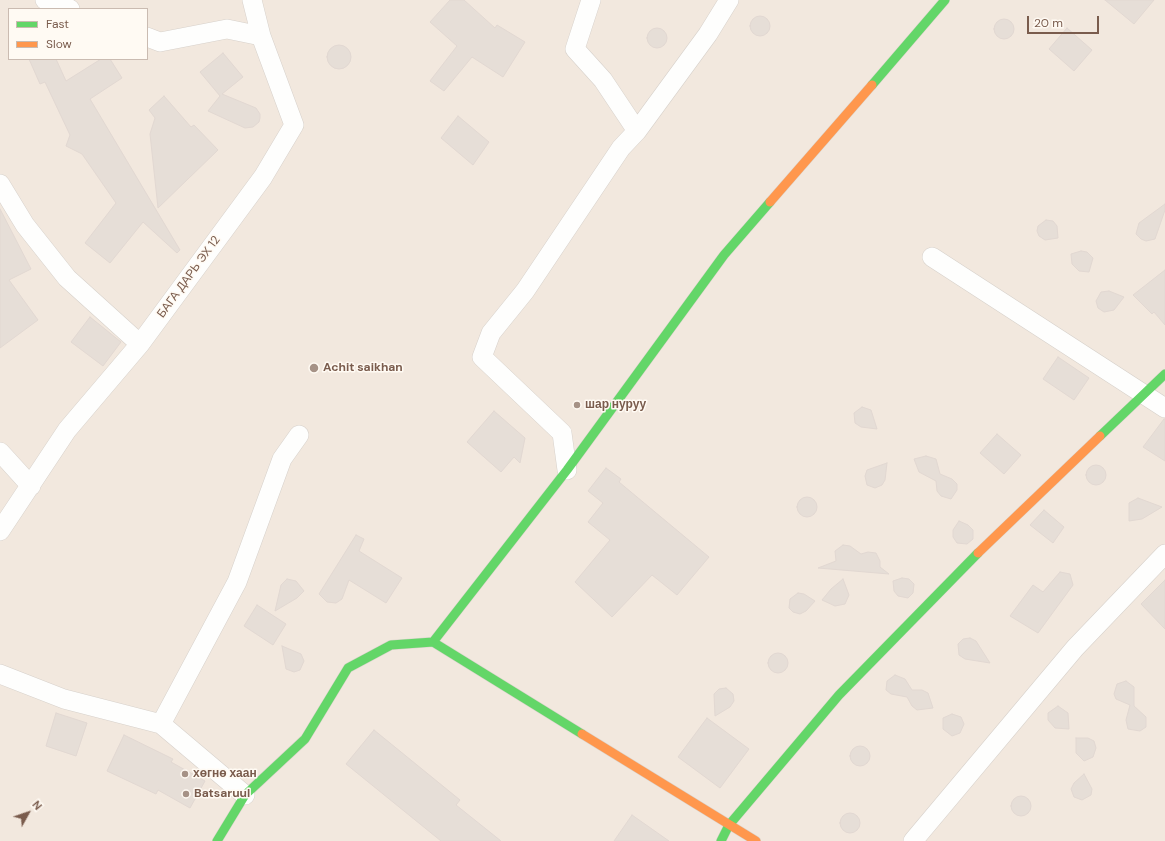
<!DOCTYPE html>
<meta charset="utf-8">
<style>
body{margin:0}
#map{position:relative;width:1165px;height:841px;overflow:hidden;background:#f9f5f0;font-family:"DM Sans",sans-serif}
canvas{display:block}
.legend{position:absolute;left:8px;top:8px;width:140px;height:52px;box-sizing:border-box;background:#fffaf3;border:1px solid #cabbb1;margin:0;padding:5px 7px;list-style:none;font-size:12px;color:#7a5c4d}
.legend li{display:flex;align-items:center;gap:8px;height:20px}
.legend b{width:20px;border:1px solid #cabbb1}
.north{position:absolute;left:8px;top:793px;width:40px;height:40px;-webkit-text-stroke:3px #fffaf3;paint-order:stroke;rotate:50deg;font-size:11px;font-weight:700;line-height:16px;text-align:center;color:#7a5c4d}
.north::after{content:'';display:block;margin:auto;width:14px;height:18px;background:#7a5c4d;clip-path:polygon(50% 0,100% 100%,50% 72%,0 100%)}
.scale{position:absolute;left:1027px;top:16px;width:72px;height:18px;box-sizing:border-box;border:2px solid #7a5c4d;border-top:0;padding-left:5px;font-size:12px;line-height:14px;white-space:nowrap;color:#7a5c4d;-webkit-text-stroke:3px #fffaf3;paint-order:stroke}
</style>
<div id="map">
<canvas width="1165" height="841"></canvas>
<ul class="legend">
<li><b style="height:5px;background:#63d668"></b>Fast</li>
<li><b style="height:5px;background:#ff974d"></b>Slow</li>
</ul>
<div class="north">N</div>
<div class="scale">20 m</div>
</div>
<script>
const g = document.querySelector('canvas').getContext('2d');
g.lineJoin = 'round';
function fillPath(path, color) { g.fillStyle = color; g.fill(path, 'evenodd'); }
const shape = rows => new Path2D(rows.map(r => 'M' + r).join(''));
function stroke(path, color, width, dash) { g.strokeStyle = color; g.lineWidth = width; g.lineCap = dash ? 'butt' : 'round'; g.setLineDash(dash || []); g.stroke(path); }
function drawText(font, color, halo, rows, align = 'center') {
  g.font = font + ' "DM Sans",sans-serif'; g.lineWidth = 3; g.setLineDash([]); g.textBaseline = 'middle'; g.strokeStyle = halo; g.fillStyle = color; for (const [text, x, y, turn = 0] of rows) {
    g.save(); g.translate(x, y); g.rotate((+turn || 0) * Math.PI / 180); g.textAlign = isNaN(turn) ? turn : align; if (halo) g.strokeText(text, 0, 0); g.fillText(text, 0, 0); g.restore();
  }
}
fillPath(shape([
 [0,0,1165,0,1165,841,0,841],
 [9,9,147,9,147,59,9,59]
]), '#f2e8de');
const building = shape([
 [450,0,464,0,495,28,497,25,525,42,503,77,472,57,444,91,430,81,457,46,430,22,450,0],
 [1105,0,1154,0,1134,24,1105,0],
 '750 26a10 10 0 1 1 20 0a10 10 0 1 1-20 0Z',
 '994 29a10 10 0 1 1 20 0a10 10 0 1 1-20 0Z',
 '647 38a10 10 0 1 1 20 0a10 10 0 1 1-20 0Z',
 [1067,28,1092,50,1074,71,1049,49,1067,28],
 '327 57a12 12 0 1 1 24 0a12 12 0 1 1-24 0Z',
 [223,53,243,77,222,94,256,108,260,114,260,118,259,122,253,127,245,128,208,111,220,96,200,72,223,53],
 [29,59,56,59,66,81,101,59,110,59,122,78,90,99,180,250,177,253,143,222,110,263,85,243,116,203,82,154,66,146,70,135,45,82,40,84,29,59],
 [164,96,191,127,194,125,218,150,158,208,150,134,155,118,149,110,164,96],
 [458,116,489,142,473,165,441,138,458,116],
 [1165,204,1165,210,1155,239,1146,241,1141,239,1136,234,1139,223,1165,204],
 [0,209,31,269,9,280,38,320,0,348,0,209],
 [1046,220,1053,221,1057,226,1058,238,1045,240,1039,236,1037,231,1038,226,1046,220],
 [1081,251,1087,252,1093,258,1089,272,1079,271,1072,264,1071,254,1081,251],
 [1165,270,1165,325,1154,312,1152,314,1133,295,1165,270],
 [1109,291,1124,297,1114,310,1104,312,1098,308,1096,301,1101,292,1109,291],
 [90,317,121,342,103,366,71,342,90,317],
 [1058,357,1089,378,1074,400,1043,379,1058,357],
 [862,407,871,410,877,429,861,427,855,423,854,413,862,407],
 [494,411,525,438,520,463,514,457,501,472,467,442,494,411],
 [1164,419,1165,419,1165,461,1143,447,1164,419],
 [997,434,1021,455,1004,474,980,453,997,434],
 [926,456,936,459,940,474,952,479,957,484,957,490,951,499,941,496,937,491,936,481,919,472,914,459,926,456],
 [887,463,885,480,882,485,875,488,867,485,865,476,867,470,887,463],
 '1086 475a10 10 0 1 1 20 0a10 10 0 1 1-20 0Z',
 [606,468,621,479,619,482,709,557,677,595,652,575,612,617,575,582,610,540,588,522,603,503,588,491,606,468],
 '797 507a10 10 0 1 1 20 0a10 10 0 1 1-20 0Z',
 [1138,498,1162,507,1142,519,1129,521,1129,503,1138,498],
 [1044,510,1064,527,1053,543,1030,525,1044,510],
 [959,521,968,525,973,530,973,539,967,544,957,543,953,537,953,530,959,521],
 [356,535,364,539,359,551,402,578,386,603,349,580,342,599,336,603,327,602,319,594,356,535],
 [843,545,850,546,861,554,868,552,876,553,880,561,880,567,889,574,818,568,836,561,835,551,843,545],
 [1060,572,1070,574,1073,585,1038,633,1010,616,1033,585,1043,592,1060,572],
 [902,578,909,579,914,584,913,593,908,598,898,596,894,591,893,581,902,578],
 [287,579,296,581,304,591,297,598,275,611,281,585,287,579],
 [843,579,849,595,845,604,835,606,822,600,831,589,843,579],
 [1165,580,1165,629,1141,604,1165,580],
 [798,593,804,594,815,601,806,611,800,614,793,612,789,608,790,599,798,593],
 [257,605,286,624,273,645,244,626,257,605],
 [970,638,976,641,990,663,965,659,959,655,958,644,963,639,970,638],
 [282,646,301,654,304,661,300,670,294,672,286,669,282,646],
 '768 663a10 10 0 1 1 20 0a10 10 0 1 1-20 0Z',
 [895,675,905,679,912,690,922,690,928,693,933,708,917,710,912,706,907,697,891,694,886,690,887,681,895,675],
 [1126,681,1134,687,1134,706,1146,717,1146,727,1140,731,1128,729,1126,720,1130,705,1116,699,1114,694,1117,684,1126,681],
 [726,688,733,694,734,701,730,707,715,716,714,694,719,689,726,688],
 [1058,706,1068,713,1069,729,1055,728,1048,720,1048,713,1058,706],
 [56,713,87,723,76,756,46,746,56,713],
 [952,714,961,717,964,724,960,733,952,736,943,729,943,718,952,714],
 [707,718,749,749,720,788,678,757,707,718],
 [374,730,460,800,456,805,501,841,441,841,346,764,374,730],
 [124,735,173,759,171,762,205,781,190,808,158,790,156,794,107,771,124,735],
 [1076,738,1088,738,1094,741,1096,748,1093,757,1084,761,1076,753,1076,738],
 '850 756a10 10 0 1 1 20 0a10 10 0 1 1-20 0Z',
 [1084,774,1092,789,1091,795,1082,800,1074,797,1071,789,1074,783,1084,774],
 '1011 806a10 10 0 1 1 20 0a10 10 0 1 1-20 0Z',
 '840 823a10 10 0 1 1 20 0a10 10 0 1 1-20 0Z',
 [632,815,669,841,614,841,632,815]
]);
fillPath(building, '#e6ded7');
stroke(building, '#e2d8d2', 1);
const street = shape([
 [45,0,70,9],
 [591,0,575,49,603,80,637,131],
 [147,37,160,42,227,29,261,36],
 [0,184,25,225,67,278,140,344],
 [932,257,1165,408],
 [0,452,31,486],
 [567,470,562,433,482,357,491,333,525,291,621,148,637,131,708,34,729,0],
 [0,531,67,430,140,344,263,177,294,125,261,36,252,0],
 [0,674,64,699,161,724,245,795],
 [161,724,237,582,282,459,299,435],
 [913,841,1075,648,1165,554]
]);
const fast = shape([
 [872,85,945,0],
 [1100,436,1165,374],
 [433,642,567,470,724,255,770,202],
 [217,841,245,795,305,739,348,668,391,645,433,642,582,734],
 [721,841,729,825,839,695,978,553]
]);
const slow = shape([
 [770,202,872,85],
 [978,553,1100,436],
 [582,734,756,841]
]);
stroke(street, '#d7d1cb', 20);
stroke(fast, '#d9d2cb', 10);
stroke(slow, '#d9d2cb', 10);
stroke(street, '#fefefd', 19);
stroke(fast, '#63d668', 9);
stroke(slow, '#ff974d', 9);
for (const [x, y, r, color] of [
 [314,368,5,"#a69286"],
 [577,405,4,"#a69286"],
 [185,774,4,"#a69286"],
 [186,794,4,"#a69286"]
]) { const dot = new Path2D(); dot.arc(x, y, r, 0, 2 * Math.PI); g.fillStyle = color; g.fill(dot); stroke(dot, '#fffaf3', 1.5); }
drawText('12px', '#7a5c4d', '#fffaf3', [
 ["БАГА ДАРЬ ЭХ 12",189,277,-54]
]);
drawText('bold 12px', '#7a5c4d', '#fffaf3', [
 ["Achit saikhan",323,368],
 ["шар нуруу",585,405],
 ["хөгнө хаан",193,774],
 ["Batsaruul",194,794]
], 'left');
</script>
